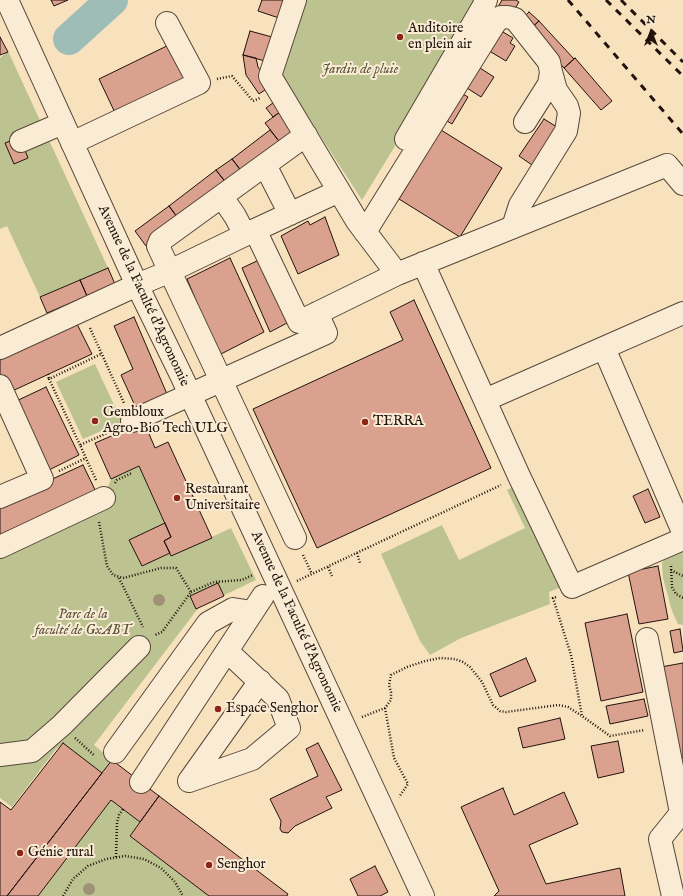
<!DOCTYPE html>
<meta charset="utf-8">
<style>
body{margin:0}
#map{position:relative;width:683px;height:896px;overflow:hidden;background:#f7e2bd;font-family:"IM FELL English",serif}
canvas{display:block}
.north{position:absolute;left:631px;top:12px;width:40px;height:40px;-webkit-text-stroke:3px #faecd4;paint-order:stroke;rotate:0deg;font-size:11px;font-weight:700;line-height:16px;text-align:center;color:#22130d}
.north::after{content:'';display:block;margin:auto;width:14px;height:18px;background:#22130d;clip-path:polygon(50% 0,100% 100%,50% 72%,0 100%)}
</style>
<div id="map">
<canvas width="683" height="896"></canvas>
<div class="north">N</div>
</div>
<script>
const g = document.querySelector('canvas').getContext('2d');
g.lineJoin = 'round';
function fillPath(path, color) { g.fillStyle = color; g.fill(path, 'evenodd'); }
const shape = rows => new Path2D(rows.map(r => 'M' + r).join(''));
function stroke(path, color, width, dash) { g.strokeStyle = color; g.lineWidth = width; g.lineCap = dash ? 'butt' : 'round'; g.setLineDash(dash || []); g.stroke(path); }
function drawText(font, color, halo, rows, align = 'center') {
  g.font = font + ' "IM FELL English",serif'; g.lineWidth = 4; g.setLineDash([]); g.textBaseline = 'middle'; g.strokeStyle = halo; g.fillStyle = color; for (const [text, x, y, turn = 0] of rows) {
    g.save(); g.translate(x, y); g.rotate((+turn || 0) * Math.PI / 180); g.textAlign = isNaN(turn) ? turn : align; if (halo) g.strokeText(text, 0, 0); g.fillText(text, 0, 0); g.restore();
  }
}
fillPath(shape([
 [304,0,482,0,479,9,362,200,280,74],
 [8,51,108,268,40,297,7,226,0,229,0,58],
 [95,364,122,422,83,439,56,382],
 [139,466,165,523,130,540,142,566,170,553,171,556,231,528,256,580,199,607,94,745,112,760,102,773,63,744,56,749,12,807,0,798,0,544,104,498,111,479],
 [519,484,566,585,549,592,550,604,461,638,430,655,420,641,381,554,442,525,459,560,525,528,507,490],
 [683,546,683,625,678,624,672,611,663,578,662,563,666,557],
 [111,800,140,822,130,836,209,896,38,896]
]), '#bcc391');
stroke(shape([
 [69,39,112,0]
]), '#9ebdb7', 32);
const building = shape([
 [51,0,68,0,54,6,51,0],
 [262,0,285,0,279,18,258,11,262,0],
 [502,0,516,0,519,2,511,15,498,7,502,0],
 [529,12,539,21,529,30,520,21,529,12],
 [539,21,574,59,564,68,529,30,539,21],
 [498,29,513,38,510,43,515,46,506,61,486,49,498,29],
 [250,31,272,37,265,61,243,55,250,31],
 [0,37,8,52,0,55,0,37],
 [175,42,194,82,118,119,99,79,175,42],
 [243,55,256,58,258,67,271,86,259,94,246,75,243,55],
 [575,58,612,101,601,110,564,68,575,58],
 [480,68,494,77,481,97,467,88,480,68],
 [463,94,468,97,452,124,447,121,463,94],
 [277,100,284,109,273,117,266,108,277,100],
 [284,109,301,131,282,145,265,123,284,109],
 [544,119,557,127,532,165,519,156,544,119],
 [270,130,282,145,244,174,232,159,270,130],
 [441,130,502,168,460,237,399,199,441,130],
 [20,137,28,158,14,164,5,143,20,137],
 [232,159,241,171,226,183,216,170,232,159],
 [216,170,228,185,180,221,169,206,216,170],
 [169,206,180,221,146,246,135,231,169,206],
 [325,217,339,255,298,274,281,236,308,221,310,225,325,217],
 [230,258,264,332,219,355,187,279,230,258],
 [259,260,287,323,270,332,242,268,259,260],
 [108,268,115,284,87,296,80,280,108,268],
 [80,280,87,296,47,313,40,297,80,280],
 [414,300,491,468,317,548,253,409,403,340,390,312,414,300],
 [134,317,167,394,136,408,121,375,133,369,114,326,134,317],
 [77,324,92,354,8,393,0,375,0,360,77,324],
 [46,387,79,455,45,472,12,403,46,387],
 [144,422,155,448,168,442,212,538,171,556,164,541,171,537,139,466,111,479,95,443,144,422],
 [83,465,99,498,0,543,0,503,83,465],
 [648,489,660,517,645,523,633,496,648,489],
 [165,523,171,537,164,541,170,553,142,566,129,540,165,523],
 [658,566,668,619,639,624,628,572,658,566],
 [218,583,224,596,196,609,190,596,218,583],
 [627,614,643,692,601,701,585,623,627,614],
 [680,629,683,651,674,653,670,631,680,629],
 [526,658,536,681,500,697,490,674,526,658],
 [683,663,683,758,680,759,661,667,683,663],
 [644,699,648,716,610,724,606,706,644,699],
 [560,718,565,739,523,748,518,728,560,718],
 [618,741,624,772,598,778,591,746,618,741],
 [63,743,102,773,7,896,0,896,0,802,11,810,63,743],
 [318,743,342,790,326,797,332,808,295,826,288,833,282,832,280,829,281,821,270,799,318,776,306,749,318,743],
 [112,760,159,796,140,822,111,800,38,896,7,896,112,760],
 [503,788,514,815,564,792,578,824,529,845,546,884,620,868,625,896,494,896,499,891,461,807,503,788],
 [159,796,288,894,287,896,209,896,130,836,159,796],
 [375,866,388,892,380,896,358,896,350,879,375,866]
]);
fillPath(building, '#dba18f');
stroke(building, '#22130d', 1);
const minor = shape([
 [7,0,137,285,181,375,423,896],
 [295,0,270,76,339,191],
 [406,139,483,7,486,0],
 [21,141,63,123],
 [72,143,199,83,167,23],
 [265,165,290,214],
 [222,197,235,216,245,235],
 [513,227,520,205,566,131,569,113,567,106,556,90,551,72],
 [255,230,339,191,357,221,397,274],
 [365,232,495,23,501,17,507,17,515,19,549,62,551,72,549,84,525,122],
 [423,263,519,476,572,587,683,539],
 [0,348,137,285,166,273,255,230,299,322,397,274,667,165,683,184],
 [604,348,683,532],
 [0,386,42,479,0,497],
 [485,400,683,313],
 [132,421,326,333,317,313],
 [295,538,158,246,160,241,306,135],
 [0,547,104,498],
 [647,639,681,813,660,839,673,896],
 [115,752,208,623,233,609,252,612],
 [0,755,32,751,62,725,139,647],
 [189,781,252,759,289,728,278,699,227,651],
 [189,781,260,681],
 [141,782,263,596]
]);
stroke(minor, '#574739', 24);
stroke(shape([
 [217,79,232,76,253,101,260,98],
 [90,328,124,403],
 [48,374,49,379],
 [80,445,49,379,101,354],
 [59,471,86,458],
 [96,480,80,445,114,430],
 [115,483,117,480,132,473],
 [99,522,107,566,113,575,123,578,161,568,176,568,191,592,162,632,155,635],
 [357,553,360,563],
 [303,555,312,574],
 [671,566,672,587,676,594,683,598],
 [328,567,332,576],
 [671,570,683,576],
 [119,578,143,627],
 [297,581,501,485],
 [191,592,214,582,242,580,253,575],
 [556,597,553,598,571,655,582,716,610,736,645,730],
 [385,708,394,758,408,784,399,797],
 [362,717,385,708,391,700,391,692,389,685,391,675,407,667,425,661,440,658,455,659,463,662,470,667,482,682,493,705,500,711,506,712,558,705,568,707,582,716],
 [75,738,95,756],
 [116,857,117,823,119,815,123,809],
 [63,896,73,879,88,866,106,859,125,856,144,859,161,868,175,882,183,896]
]), '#22130d', 2.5, [1, 2]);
stroke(minor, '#faecd4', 22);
stroke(shape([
 [568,0,683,134],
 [606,0,683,76],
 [621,0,683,62]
]), '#22130d', 3, [7, 7]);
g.fillStyle = '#a09276';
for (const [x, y] of [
 [159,600],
 [89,889]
]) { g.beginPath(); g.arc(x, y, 6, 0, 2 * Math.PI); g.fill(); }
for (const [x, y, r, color] of [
 [400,37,4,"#8f2418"],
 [95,421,4,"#8f2418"],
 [365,422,4,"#8f2418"],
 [177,498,4,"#8f2418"],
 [218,709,4,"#8f2418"],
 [20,853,4,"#8f2418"],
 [209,865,4,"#8f2418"]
]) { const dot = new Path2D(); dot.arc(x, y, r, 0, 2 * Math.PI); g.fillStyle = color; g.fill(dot); stroke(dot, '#faecd4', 1.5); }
drawText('14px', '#22130d', '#faecd4', [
 ["Auditoire",408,29],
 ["en plein air",408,45],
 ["Gembloux",103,413],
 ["Agro-Bio Tech ULG",103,429],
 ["TERRA",373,422],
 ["Restaurant",185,490],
 ["Universitaire",185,506],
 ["Espace Senghor",226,709],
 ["Génie rural",28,853],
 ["Senghor",217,865]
], 'left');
drawText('italic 14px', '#58513b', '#faecd4', [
 ["Jardin de pluie",360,70],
 ["Parc de la",83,615],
 ["faculté de GxABT",83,631]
]);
drawText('14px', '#22130d', '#faecd4', [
 ["Avenue de la Faculté d'Agronomie",143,296,65],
 ["Avenue de la Faculté d'Agronomie",296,622,65]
]);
</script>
